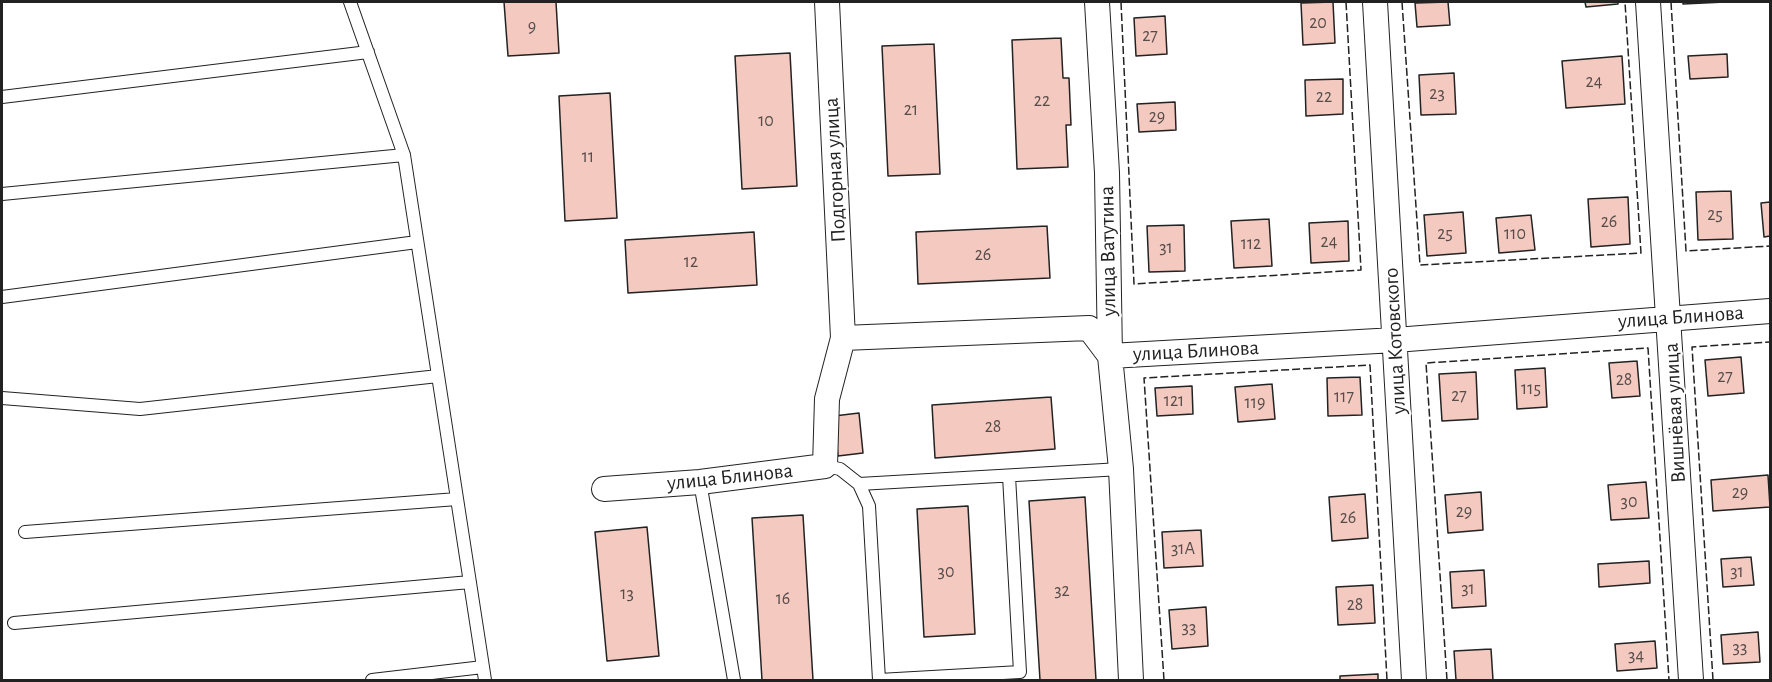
<!DOCTYPE html>
<meta charset="utf-8">
<style>
body{margin:0}
#map{position:relative;width:1772px;height:682px;overflow:hidden;background:#fff;font-family:"Alegreya Sans",sans-serif}
canvas{display:block}
.frame{position:absolute;inset:0;border:3px solid #222;pointer-events:none}
</style>
<div id="map">
<canvas width="1772" height="682"></canvas>
<div class="frame"></div>
</div>
<script>
const g = document.querySelector('canvas').getContext('2d');
g.lineJoin = 'round';
function fillPath(path, color) { g.fillStyle = color; g.fill(path, 'evenodd'); }
const shape = rows => new Path2D(rows.map(r => 'M' + r).join(''));
function stroke(path, color, width, dash) { g.strokeStyle = color; g.lineWidth = width; g.lineCap = dash ? 'butt' : 'round'; g.setLineDash(dash || []); g.stroke(path); }
function drawText(font, color, halo, rows, align = 'center') {
  g.font = font + ' "Alegreya Sans",sans-serif'; g.lineWidth = 4.5; g.setLineDash([]); g.textBaseline = 'middle'; g.strokeStyle = halo; g.fillStyle = color; for (const [text, x, y, turn = 0] of rows) {
    g.save(); g.translate(x, y); g.rotate((+turn || 0) * Math.PI / 180); g.textAlign = isNaN(turn) ? turn : align; if (halo) g.strokeText(text, 0, 0); g.fillText(text, 0, 0); g.restore();
  }
}
const building = shape([
 [504,2,556,2,559,53,508,56,504,2],
 [1333,2,1335,43,1303,45,1301,3,1333,2],
 [1448,2,1450,25,1417,27,1415,3,1448,2],
 [1585,2,1618,2,1618,4,1586,7,1585,2],
 [1683,2,1725,2,1683,4,1683,2],
 [1165,16,1167,54,1136,56,1134,18,1165,16],
 [1061,38,1063,78,1069,78,1071,125,1066,125,1068,167,1017,169,1012,40,1061,38],
 [934,44,940,174,888,176,882,46,934,44],
 [790,53,797,186,742,189,735,56,790,53],
 [1727,54,1728,77,1690,79,1688,56,1727,54],
 [1622,56,1625,104,1566,108,1562,61,1622,56],
 [1454,73,1456,114,1421,115,1419,75,1454,73],
 [1343,79,1343,114,1306,116,1305,80,1343,79],
 [610,93,617,218,565,221,559,96,610,93],
 [1175,102,1176,130,1139,132,1137,104,1175,102],
 [1731,191,1733,239,1698,240,1696,192,1731,191],
 [1628,197,1630,244,1591,247,1588,199,1628,197],
 [1770,202,1770,236,1764,237,1761,203,1770,202],
 [1463,212,1466,253,1427,256,1424,215,1463,212],
 [1531,215,1535,250,1499,253,1496,218,1531,215],
 [1269,219,1272,266,1234,268,1231,221,1269,219],
 [1348,221,1349,261,1311,263,1309,223,1348,221],
 [1184,225,1185,271,1149,272,1147,226,1184,225],
 [1047,226,1050,278,918,284,916,232,1047,226],
 [754,232,757,285,628,293,625,240,754,232],
 [1741,357,1744,393,1708,396,1705,360,1741,357],
 [1637,361,1640,396,1612,398,1609,363,1637,361],
 [1545,368,1547,407,1517,409,1515,370,1545,368],
 [1476,372,1478,419,1442,421,1439,374,1476,372],
 [1360,377,1362,415,1328,416,1327,378,1360,377],
 [1272,384,1275,419,1238,422,1235,387,1272,384],
 [1192,386,1193,414,1157,416,1155,388,1192,386],
 [1051,397,1055,449,935,458,932,405,1051,397],
 [859,413,863,453,838,456,834,416,859,413],
 [1768,475,1770,507,1713,511,1711,480,1768,475],
 [1646,482,1649,518,1611,520,1608,485,1646,482],
 [1481,492,1483,530,1448,533,1445,495,1481,492],
 [1365,494,1368,538,1332,541,1329,497,1365,494],
 [1085,497,1096,680,1040,680,1029,501,1085,497],
 [968,506,975,634,924,637,917,509,968,506],
 [803,515,813,680,762,680,752,518,803,515],
 [647,527,659,656,607,661,595,532,647,527],
 [1201,530,1203,566,1164,568,1162,532,1201,530],
 [1751,557,1754,585,1723,587,1721,559,1751,557],
 [1649,561,1650,583,1599,587,1598,564,1649,561],
 [1484,570,1486,606,1452,608,1450,572,1484,570],
 [1373,585,1375,623,1338,625,1336,587,1373,585],
 [1206,607,1208,646,1172,649,1169,610,1206,607],
 [1758,632,1760,662,1723,664,1721,635,1758,632],
 [1655,641,1657,668,1617,671,1615,644,1655,641],
 [1491,649,1493,680,1456,680,1454,651,1491,649],
 [1378,674,1378,680,1340,680,1340,676,1378,674]
]);
fillPath(building, '#f3c9c0');
stroke(building, '#222', 1.5);
const lane = shape([
 [350,2,404,155,485,680],
 [2,97,368,52],
 [2,194,404,155],
 [2,297,417,242],
 [2,398,140,409,438,376],
 [825,466,840,469,859,484,869,506,879,680],
 [700,482,734,680],
 [859,484,1121,469],
 [25,532,457,499],
 [14,623,470,582],
 [372,680,483,667],
 [879,680,1020,672,1009,476]
]);
const street = shape([
 [827,2,843,338],
 [1097,2,1107,173,1110,356,1121,469,1131,680],
 [1375,2,1414,680],
 [1648,2,1691,680],
 [604,489,700,482,825,466,827,399,843,338,1089,328,1110,356,1395,340,1770,311]
]);
stroke(lane, '#222', 14);
stroke(street, '#222', 26);
stroke(lane, '#fff', 12);
stroke(street, '#fff', 24);
stroke(shape([
 [1121,2,1134,284,1361,270,1346,2],
 [1402,2,1420,265,1641,253,1625,2],
 [1671,2,1686,251,1770,246],
 [1164,680,1144,378,1370,365,1387,680],
 [1447,680,1426,363,1648,348,1669,680],
 [1713,680,1692,347,1770,342]
]), '#222', 1.5, [8, 3]);
drawText('18px', '#564c4a', null, [
 ["20",1318,23],
 ["9",532,27],
 ["27",1150,36],
 ["24",1594,82],
 ["23",1437,94],
 ["22",1324,97],
 ["22",1042,101],
 ["21",911,110],
 ["29",1157,117],
 ["10",766,121],
 ["11",588,157],
 ["25",1715,215],
 ["26",1609,222],
 ["25",1445,234],
 ["110",1515,234],
 ["24",1329,242],
 ["112",1251,244],
 ["31",1166,248],
 ["26",983,255],
 ["12",691,262],
 ["27",1725,377],
 ["28",1624,380],
 ["115",1531,389],
 ["27",1459,396],
 ["117",1344,397],
 ["121",1174,401],
 ["119",1255,403],
 ["28",993,427],
 ["29",1740,493],
 ["30",1629,502],
 ["29",1464,512],
 ["26",1348,518],
 ["31А",1183,549],
 ["30",946,572],
 ["31",1737,572],
 ["31",1468,589],
 ["32",1062,591],
 ["13",627,594],
 ["16",783,599],
 ["28",1355,605],
 ["33",1189,628],
 ["33",1740,648],
 ["34",1636,656]
]);
drawText('21px', '#222', '#fff', [
 ["Подгорная улица",835,170,-93],
 ["улица Ватутина",1108,251,-91],
 ["улица Блинова",1681,317,-4],
 ["улица Котовского",1395,341,-93],
 ["улица Блинова",1196,351,-3],
 ["Вишнёвая улица",1675,413,-93],
 ["улица Блинова",730,477,-6]
]);
</script>
